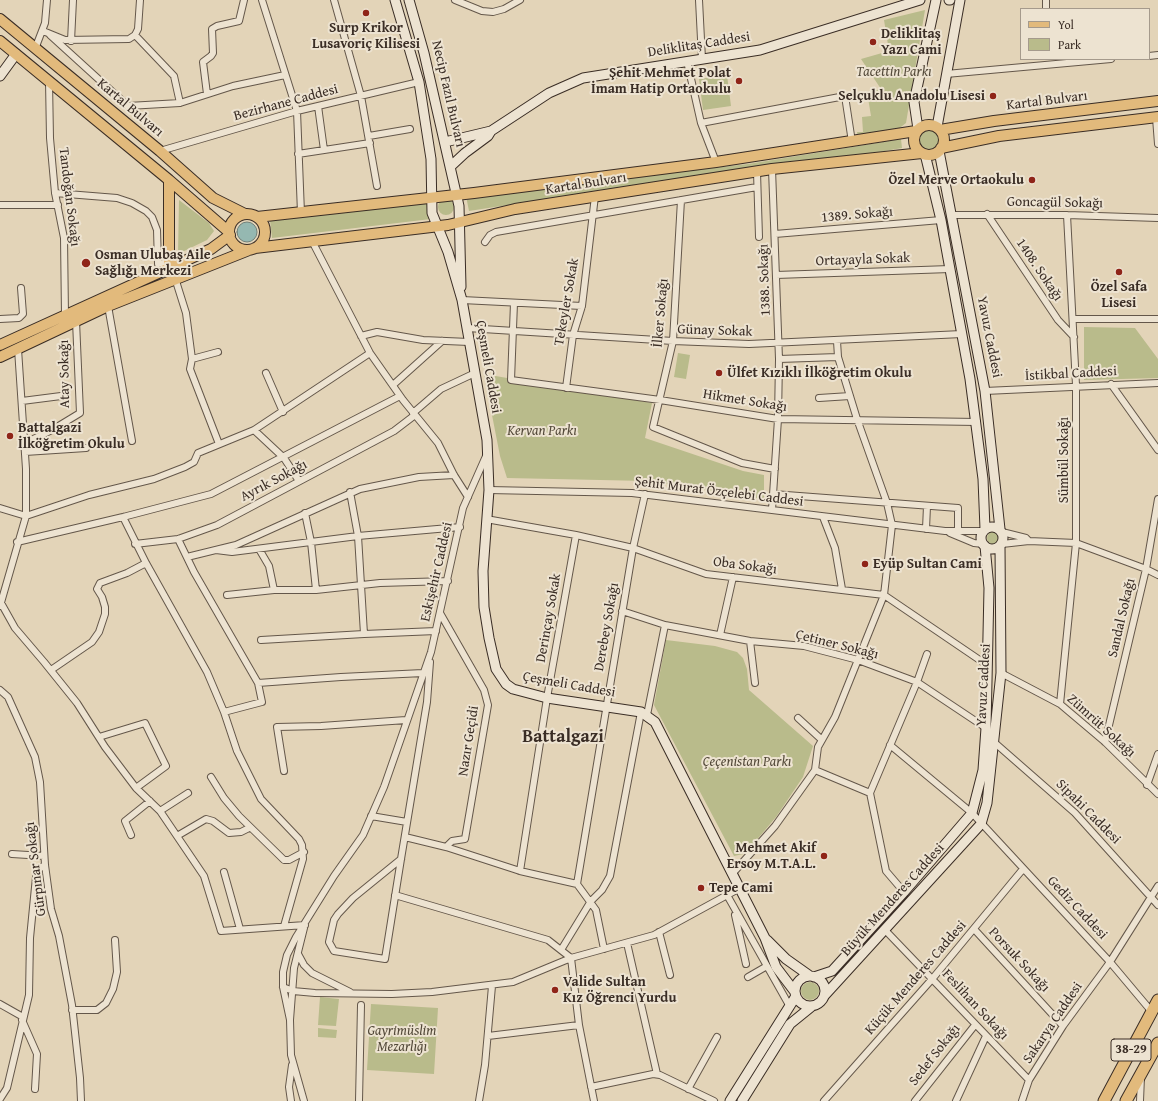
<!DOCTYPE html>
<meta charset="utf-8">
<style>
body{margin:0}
#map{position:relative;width:1158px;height:1101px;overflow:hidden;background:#e3d4b8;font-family:"Gentium Book Plus",serif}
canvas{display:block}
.legend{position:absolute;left:1020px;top:8px;width:130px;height:52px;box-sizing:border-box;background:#ede3d1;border:1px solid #a59a8c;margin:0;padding:5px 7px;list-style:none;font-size:12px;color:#3a2d25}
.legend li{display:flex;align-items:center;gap:8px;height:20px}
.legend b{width:20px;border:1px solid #a59a8c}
</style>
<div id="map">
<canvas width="1158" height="1101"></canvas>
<ul class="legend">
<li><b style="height:5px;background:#e2ba7c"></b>Yol</li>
<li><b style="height:11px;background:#b9bb8b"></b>Park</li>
</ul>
</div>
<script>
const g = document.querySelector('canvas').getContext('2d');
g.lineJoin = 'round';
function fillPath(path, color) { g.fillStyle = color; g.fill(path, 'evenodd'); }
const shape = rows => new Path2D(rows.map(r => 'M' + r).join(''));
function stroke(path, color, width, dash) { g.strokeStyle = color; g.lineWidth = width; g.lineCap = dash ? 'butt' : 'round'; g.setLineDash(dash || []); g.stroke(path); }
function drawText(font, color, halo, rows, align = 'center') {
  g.font = font + ' "Gentium Book Plus",serif'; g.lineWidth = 4; g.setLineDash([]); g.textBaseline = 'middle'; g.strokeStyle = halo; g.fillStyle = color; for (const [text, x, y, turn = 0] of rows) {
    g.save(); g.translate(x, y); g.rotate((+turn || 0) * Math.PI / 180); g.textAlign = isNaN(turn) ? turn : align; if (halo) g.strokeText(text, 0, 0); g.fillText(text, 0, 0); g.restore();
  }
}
fillPath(shape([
 [925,10,906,123,897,130,858,139,857,132,863,132,862,117,871,116,867,92,881,89,861,59,889,51,884,20],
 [727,75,731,106,703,110,699,79],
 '918 140a11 11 0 1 1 22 0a11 11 0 1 1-22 0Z',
 [901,139,902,148,834,160,748,168,469,211,466,196,748,164],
 '438 207a8 8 0 1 1 16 0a8 8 0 1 1-16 0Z',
 [179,200,209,223,214,231,207,240,178,254],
 [427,202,431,219,272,238,270,220],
 [1084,327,1135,328,1158,359,1158,378,1084,380],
 [678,353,690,355,686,379,674,377],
 [484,374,652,403,645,438,743,471,764,475,764,499,647,481,507,478,500,456],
 '987 538a7 7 0 1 1 14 0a7 7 0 1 1-14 0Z',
 [666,640,715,646,737,652,743,658,747,669,749,690,813,746,803,777,776,817,749,849,743,854,734,856,654,705],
 '801 991a9 9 0 1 1 18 0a9 9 0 1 1-18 0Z',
 [320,997,339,999,336,1026,318,1025],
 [371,1004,438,1008,434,1074,367,1070],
 [318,1028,337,1030,336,1038,318,1037]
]), '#b9bb8b');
const water = shape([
 '237 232a10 10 0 1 1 20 0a10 10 0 1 1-20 0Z'
]);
fillPath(water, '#95b8b1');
stroke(water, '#718079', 1);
const street = shape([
 [262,0,297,111,301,213],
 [334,0,361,96,377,186],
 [455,0,482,11,493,12,504,9,520,0],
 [699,0,702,59],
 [1046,0,1046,9],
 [43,31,65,40,129,39,135,35,138,29,140,0],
 [50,35,128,106,180,103,233,86,285,75],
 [135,35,174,76,180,103],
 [71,41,73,0],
 [35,49,45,23,47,0],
 [1149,56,1158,55],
 [687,61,701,123,716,162],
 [946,74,1111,59],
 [49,81,50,138,55,193,64,238,65,315],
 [207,94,203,62,211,56,213,53,212,29,217,26,239,21,244,0],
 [318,106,324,150],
 [1156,118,1158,144],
 [701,123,845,96,852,142],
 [369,136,410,129],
 [160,151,297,111,419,82],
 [298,154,370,143],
 [772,169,779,359,778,419,772,510],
 [757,172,759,237],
 [55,193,117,198,132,203,146,211,152,217,157,230,158,264,169,262],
 [681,200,673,341,653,427,742,463,775,469],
 [0,205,58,205],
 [987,214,1058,320,1074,337],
 [952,215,1067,215,1158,218],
 [775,234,941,220],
 [312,241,370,353,403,400,438,443,454,475,468,497],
 [485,242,490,235,496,232,757,187],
 [776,275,950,269],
 [175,278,186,313,192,359,190,369,219,444],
 [462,300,582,306],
 [514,303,511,380,660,400,778,419,977,422],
 [108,306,132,441],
 [0,319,19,318,23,314,21,288],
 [1073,319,1158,319],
 [467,328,673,341,749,344,962,334],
 [361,336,377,332,423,340,469,342],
 [192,359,218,352],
 [779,359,838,357],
 [266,373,283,412],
 [1111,384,1158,450],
 [393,385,442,341],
 [566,388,573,335,582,306,595,196],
 [985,391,1158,383],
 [819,398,850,396],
 [22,401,61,396],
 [413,413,441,389,475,373],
 [254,430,284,458,299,481],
 [25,443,52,430,80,413,76,321],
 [25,452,86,448],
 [489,490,632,493,945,531,983,531],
 [773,494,958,508,958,531],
 [0,508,26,516,89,495,154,479,185,467,194,462,198,453,254,430,370,353],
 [305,513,311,542,316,590],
 [123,517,146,563,207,672,224,712,237,751,261,799,299,839,302,845,303,859,284,926],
 [823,517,835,548,842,589],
 [486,519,576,535,633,548,706,574,884,595,987,665],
 [926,529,927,506],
 [1002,532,1026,538,1029,541],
 [950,533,974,543,983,544],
 [178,539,194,572,258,683,262,702,224,712],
 [17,542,123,517,211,494,400,396],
 [135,544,178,539,217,525,394,431,415,415],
 [1002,544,1029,541,1076,543,1146,569,1158,575],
 [259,549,269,566,274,590],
 [216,550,232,552,358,536,460,527],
 [187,557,236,545,360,489,419,477,454,475],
 [227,595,274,590,316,590,380,583,448,581],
 [1,603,15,628,44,662,77,703,105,747,136,788,160,811,204,876,221,931,305,925],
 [0,606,26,516,26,469,18,349],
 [622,611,665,625,750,641,804,646,858,660,917,682,986,728],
 [440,613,484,690,488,705,465,839,452,841,446,847],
 [364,634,436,631],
 [720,635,733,577],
 [261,640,364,634,358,536,350,492],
 [750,641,755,683],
 [51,670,92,642,99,632,105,614,105,607,102,597,97,589,100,583,127,573,146,563],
 [1001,673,1060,704,1105,742,1158,794],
 [258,683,341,677,423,673],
 [0,690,8,697,35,757,40,782,45,865,51,909,59,936,72,1005,80,1078,81,1101],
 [1060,704,1076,543,1076,385,1067,215],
 [647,715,665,625],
 [798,718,822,740],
 [99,737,145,723,166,766,136,788],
 [1105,742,1146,569,1158,499],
 [995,743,1075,813,1158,905],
 [890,745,972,813,1110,962,1152,1012],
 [815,770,870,793,886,871,904,892],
 [284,771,277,727,321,726,406,720],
 [211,777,224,798,239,816,284,860,289,860,304,852],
 [1147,785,1158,754],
 [870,793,917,682,927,654],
 [160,811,188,793],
 [371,816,407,822],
 [131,835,125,821,150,801],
 [177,836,206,819,213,821,229,833,241,832,249,828],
 [405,837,446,847,520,871,577,884,596,910,604,949],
 [12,854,44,856],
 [401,859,353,898,338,914,334,920,329,942,334,951,385,959,401,859,427,702,430,662],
 [520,871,547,698,576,535],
 [224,872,240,929],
 [733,873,775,826,815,770,818,747,835,717,884,595,892,525,887,503,857,419,838,357,837,341],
 [577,884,633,548,645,494],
 [395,895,548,940,571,958,579,1025,594,1101],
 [727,895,789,1005],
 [735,915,746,964],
 [974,929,1063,1026],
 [885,930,1029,1080],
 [659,932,670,975],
 [627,943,657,1074],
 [561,950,591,901,602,890,610,876,641,712],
 [298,954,304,965,312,973,350,992],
 [748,977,767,966],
 [283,987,293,991,315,993,392,994,432,992,513,982,571,958,654,935,740,888],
 [0,1004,23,1017],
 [72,1010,97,1010,106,1003,113,989,117,972,115,940],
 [22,1020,37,1054,35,1089],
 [290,1020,283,987,283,972,287,955,296,937,334,876,363,835,384,787,431,652,463,508,486,456],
 [488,1036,579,1025],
 [591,1087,653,1074,660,1075,714,1101],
 [688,1089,717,1037],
 [0,1099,7,1088,29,995,30,938,36,877,40,868,45,865],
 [291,1101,289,1087,292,1065],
 [304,1101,291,1055,290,1020,294,968,304,928],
 [359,1101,361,1005],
 [479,1101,485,1065,492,986],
 [824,1101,933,978,1023,869],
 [915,1101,975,1025],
 [956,1101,986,1036],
 [1022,1101,1029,1080,1063,1026,1110,962,1158,886],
 [1140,1101,1141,1077]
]);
const secondary = shape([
 [395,0,419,82,431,159,432,213,448,252,462,300,487,440,489,490,483,571,484,607,489,638,496,669,506,684,513,689,547,698,641,712,655,722,765,938,776,967,795,992],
 [409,0,424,53,459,206,461,287],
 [949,0,950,0],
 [0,76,16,54],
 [937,127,960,0],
 [918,129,914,102,936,0],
 [445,142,491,131,549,93,583,78,760,50,920,0],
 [939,151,985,391,1000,529],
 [925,154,941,220,970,379,983,479,985,529],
 [450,167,465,153,488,136,491,131],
 '981 538a11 11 0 1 1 22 0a11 11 0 1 1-22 0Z',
 [767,940,786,959,810,976],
 '795 991a15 15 0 1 1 30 0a15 15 0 1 1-30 0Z',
 [814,977,832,971,904,892,972,813,983,770,986,728,989,588,985,546],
 [825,995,981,824,987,803,1001,673,1000,546],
 [730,1101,796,996],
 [742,1101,790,1024,811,1007]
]);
const primary = shape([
 [0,19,160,151,213,198,245,214],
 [0,41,169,180,229,232],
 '914 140a15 15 0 1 1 30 0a15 15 0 1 1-30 0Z',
 [940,130,994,121,1158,101],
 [941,148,999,136,1158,117],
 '229 232a18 18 0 1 1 36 0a18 18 0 1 1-36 0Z',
 [257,217,474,193,716,162,916,131],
 [255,248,448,225,515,209,772,169,922,153],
 [169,268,169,180],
 [0,345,211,249,230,235],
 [0,357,108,306,249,250]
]);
const highway = shape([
 [1104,1101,1158,1000],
 [1126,1101,1158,1043]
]);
stroke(street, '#64574a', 8);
stroke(secondary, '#3a2d25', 11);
stroke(primary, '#3a2d25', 12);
stroke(highway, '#3a2d25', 13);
stroke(street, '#ede3d1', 6);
stroke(secondary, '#ede3d1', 9);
stroke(primary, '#e2ba7c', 10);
stroke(highway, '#e2ba7c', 11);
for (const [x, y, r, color] of [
 [366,13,4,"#8f2418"],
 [873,42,4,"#8f2418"],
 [739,81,4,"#8f2418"],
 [993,96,4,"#8f2418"],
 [1032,180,4,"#8f2418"],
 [86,263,5,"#8f2418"],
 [1119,272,4,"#8f2418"],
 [719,373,4,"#8f2418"],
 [10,436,4,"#8f2418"],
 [865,564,4,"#8f2418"],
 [824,856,4,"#8f2418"],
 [701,888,4,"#8f2418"],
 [555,990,4,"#8f2418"]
]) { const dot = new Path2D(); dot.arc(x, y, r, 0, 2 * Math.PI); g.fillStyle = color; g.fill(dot); stroke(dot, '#ede3d1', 1.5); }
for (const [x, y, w] of [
 [1131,1050,40]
]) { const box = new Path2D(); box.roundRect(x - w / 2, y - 11, w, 22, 3); g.fillStyle = '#ede3d1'; g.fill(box); stroke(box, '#3a2d25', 1); }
drawText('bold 13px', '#3a2d25', null, [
 ["38-29",1131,1050]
]);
drawText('bold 14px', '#3a2d25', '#ede3d1', [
 ["Surp Krikor",366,28,"center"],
 ["Lusavoriç Kilisesi",366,44,"center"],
 ["Deliklitaş",881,34],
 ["Yazı Cami",881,50],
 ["Şehit Mehmet Polat",731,73,"right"],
 ["İmam Hatip Ortaokulu",731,89,"right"],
 ["Selçuklu Anadolu Lisesi",985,96,"right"],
 ["Özel Merve Ortaokulu",1024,180,"right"],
 ["Osman Ulubaş Aile",95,255],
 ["Sağlığı Merkezi",95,271],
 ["Özel Safa",1119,287,"center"],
 ["Lisesi",1119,303,"center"],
 ["Ülfet Kızıklı İlköğretim Okulu",727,373],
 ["Battalgazi",18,428],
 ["İlköğretim Okulu",18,444],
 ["Eyüp Sultan Cami",873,564],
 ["Mehmet Akif",816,848,"right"],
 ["Ersoy M.T.A.L.",816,864,"right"],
 ["Tepe Cami",709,888],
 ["Valide Sultan",563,982],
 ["Kız Öğrenci Yurdu",563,998]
], 'left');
drawText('14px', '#3a2d25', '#ede3d1', [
 ["Deliklitaş Caddesi",699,45,-9],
 ["Necip Fazıl Bulvarı",448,94,77],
 ["Kartal Bulvarı",1047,101,-7],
 ["Bezirhane Caddesi",286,103,-15],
 ["Kartal Bulvarı",130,108,40],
 ["Kartal Bulvarı",586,184,-9],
 ["Tandoğan Sokağı",69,197,83],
 ["Goncagül Sokağı",1055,203,1],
 ["1389. Sokağı",857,215,-5],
 ["Ortayayla Sokak",863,260,-2],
 ["1408. Sokağı",1039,270,56],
 ["1388. Sokağı",765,280,-92],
 ["Tekeyler Sokak",567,302,-80],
 ["İlker Sokağı",661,313,-85],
 ["Günay Sokak",715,331,2],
 ["Yavuz Caddesi",989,337,79],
 ["Çeşmeli Caddesi",488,367,80],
 ["Atay Sokağı",65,374,-91],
 ["İstikbal Caddesi",1071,374,-3],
 ["Hikmet Sokağı",745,401,9],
 ["Sümbül Sokağı",1064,460,-90],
 ["Ayrık Sokağı",274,481,-28],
 ["Şehit Murat Özçelebi Caddesi",719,492,7],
 ["Oba Sokağı",745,566,7],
 ["Eskişehir Caddesi",437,572,-77],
 ["Derinçay Sokak",549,618,-80],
 ["Sandal Sokağı",1122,618,-77],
 ["Derebey Sokağı",607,627,-80],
 ["Çetiner Sokağı",837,645,14],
 ["Çeşmeli Caddesi",569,685,10],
 ["Yavuz Caddesi",984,685,-87],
 ["Zümrüt Sokağı",1101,726,42],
 ["Nazır Geçidi",469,741,-81],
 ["Sipahi Caddesi",1088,812,45],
 ["Gürpınar Sokağı",36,869,-97],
 ["Büyük Menderes Caddesi",893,900,-48],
 ["Gediz Caddesi",1077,908,47],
 ["Porsuk Sokağı",1019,960,47],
 ["Küçük Menderes Caddesi",916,978,-49],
 ["Feslihan Sokağı",975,1005,47],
 ["Sakarya Caddesi",1053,1023,-56],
 ["Sedef Sokağı",935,1055,-52]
]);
drawText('italic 14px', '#534939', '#ede3d1', [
 ["Tacettin Parkı",894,72],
 ["Kervan Parkı",542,431],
 ["Çeçenistan Parkı",747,762],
 ["Gayrimüslim",402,1031],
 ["Mezarlığı",402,1047]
]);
drawText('bold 18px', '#3a2d25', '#ede3d1', [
 ["Battalgazi",563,737]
]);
</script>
